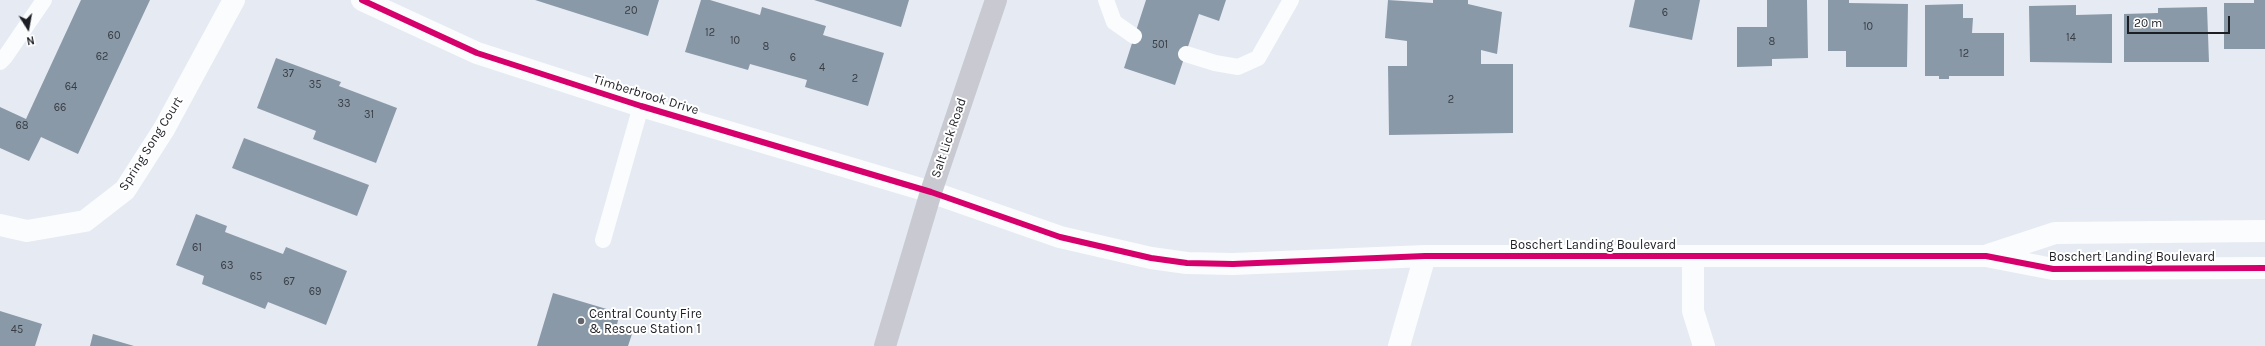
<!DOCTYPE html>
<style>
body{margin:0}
#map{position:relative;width:2265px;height:346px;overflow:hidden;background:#e6eaf3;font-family:Karla,sans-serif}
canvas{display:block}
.north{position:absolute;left:8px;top:8px;width:40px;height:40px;-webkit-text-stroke:3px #fff;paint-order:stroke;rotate:169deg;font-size:11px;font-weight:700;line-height:16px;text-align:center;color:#1c1e24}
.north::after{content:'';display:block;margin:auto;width:14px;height:18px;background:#1c1e24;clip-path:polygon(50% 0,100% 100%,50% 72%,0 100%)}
.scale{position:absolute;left:2127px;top:16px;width:103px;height:18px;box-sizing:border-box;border:2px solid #1c1e24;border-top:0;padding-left:5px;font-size:12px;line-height:14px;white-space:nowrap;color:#1c1e24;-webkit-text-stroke:3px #fff;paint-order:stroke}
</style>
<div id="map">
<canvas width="2265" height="346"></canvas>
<div class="north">N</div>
<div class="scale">20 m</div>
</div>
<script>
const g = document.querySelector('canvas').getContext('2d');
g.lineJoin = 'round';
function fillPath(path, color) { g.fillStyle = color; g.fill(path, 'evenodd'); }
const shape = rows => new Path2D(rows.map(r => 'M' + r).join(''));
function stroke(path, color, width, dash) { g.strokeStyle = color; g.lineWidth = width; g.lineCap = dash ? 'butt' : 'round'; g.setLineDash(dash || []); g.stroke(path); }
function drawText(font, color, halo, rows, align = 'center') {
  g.font = font + ' Karla,sans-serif'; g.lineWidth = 4; g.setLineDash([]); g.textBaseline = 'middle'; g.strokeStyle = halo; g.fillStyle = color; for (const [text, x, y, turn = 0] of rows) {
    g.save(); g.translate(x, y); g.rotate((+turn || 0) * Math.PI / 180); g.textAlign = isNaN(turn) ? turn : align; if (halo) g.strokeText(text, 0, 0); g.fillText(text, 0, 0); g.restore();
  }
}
fillPath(shape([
 [81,0,150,0,78,154,41,137,29,161,0,148,0,107,26,119],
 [535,0,659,0,648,36],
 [701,0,710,0,760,15,762,7,826,26,823,35,884,53,868,106,805,87,807,80,750,64,748,70,685,52],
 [814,0,909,0,901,27],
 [1146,0,1226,0,1219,21,1199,14,1175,85,1124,68],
 [1388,0,1433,3,1433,0,1468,0,1468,4,1502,12,1497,54,1481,50,1481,64,1513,64,1513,133,1389,135,1388,66,1407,66,1407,41,1385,38],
 [1635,0,1700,0,1692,40,1629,27],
 [1767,0,1807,0,1808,58,1772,59,1772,66,1737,67,1737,27,1767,27],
 [1828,0,1849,0,1849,3,1908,4,1907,67,1846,67,1846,51,1828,51],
 [2254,0,2265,0,2265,49,2224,49,2224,3,2254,3],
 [1963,4,1963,18,1973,18,1972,33,2004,33,2004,76,1949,76,1949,79,1939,79,1939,76,1925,76,1925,5],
 [2076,5,2076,15,2112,14,2112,63,2030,62,2029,6],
 [2207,7,2209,62,2124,62,2124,14,2158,13,2158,8],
 [276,58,341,82,339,86,397,108,376,163,313,139,316,131,257,108],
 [244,138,369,185,357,216,232,168],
 [196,214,227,226,225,232,283,254,286,247,347,271,326,325,268,302,265,309,202,284,204,276,176,265],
 [553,293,620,313,616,328,632,334,628,346,537,346],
 [0,311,42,324,35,346,0,346],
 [93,334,134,346,90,346]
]), '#8a99a7');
stroke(shape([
 [1106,0,1114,22,1134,36],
 [1186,54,1215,63,1238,67,1258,58,1291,0],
 [0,62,5,57,44,0],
 [603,240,641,106]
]), '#fbfcfd', 16);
stroke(shape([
 [362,0,477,53,641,106,931,192,1060,237,1151,258,1187,263,1233,264,1425,256,1986,256,2053,269,2265,268],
 [0,225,27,231,85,221,125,190,164,129,234,0],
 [1988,255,2055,233,2265,231],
 [1693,256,1693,311,1704,346],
 [1399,346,1425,256]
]), '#fbfcfd', 22);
stroke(shape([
 [885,346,931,192,996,0]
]), '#c8c9d1', 22);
stroke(shape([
 [362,0,477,53,641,106,931,192,1060,237,1151,258,1187,263,1233,264,1425,256,1986,256,2053,269,2265,268]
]), '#d6006c', 6);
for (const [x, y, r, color] of [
 [581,321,4,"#63656c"]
]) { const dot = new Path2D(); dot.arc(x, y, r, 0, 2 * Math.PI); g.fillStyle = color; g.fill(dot); stroke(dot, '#fff', 1.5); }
drawText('11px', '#383d45', null, [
 ["20",631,11],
 ["6",1665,13],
 ["10",1868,27],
 ["12",710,33],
 ["60",114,36],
 ["14",2071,38],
 ["10",735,41],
 ["8",1772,42],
 ["501",1160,45],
 ["8",766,47],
 ["12",1964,54],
 ["62",102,57],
 ["6",793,58],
 ["4",822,68],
 ["37",288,74],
 ["2",855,79],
 ["35",315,85],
 ["64",71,87],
 ["2",1451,100],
 ["33",344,104],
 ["66",60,108],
 ["31",369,115],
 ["68",22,126],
 ["61",197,248],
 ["63",227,266],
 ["65",256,277],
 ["67",289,282],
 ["69",315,292],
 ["45",17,330]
]);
drawText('13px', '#1c1e24', '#fff', [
 ["Timberbrook Drive",646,95,17],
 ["Salt Lick Road",949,138,-71],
 ["Spring Song Court",151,144,-58],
 ["Boschert Landing Boulevard",1593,245],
 ["Boschert Landing Boulevard",2132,257]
]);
drawText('13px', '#1c1e24', '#fff', [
 ["Central County Fire",589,314],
 ["& Rescue Station 1",589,329]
], 'left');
</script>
